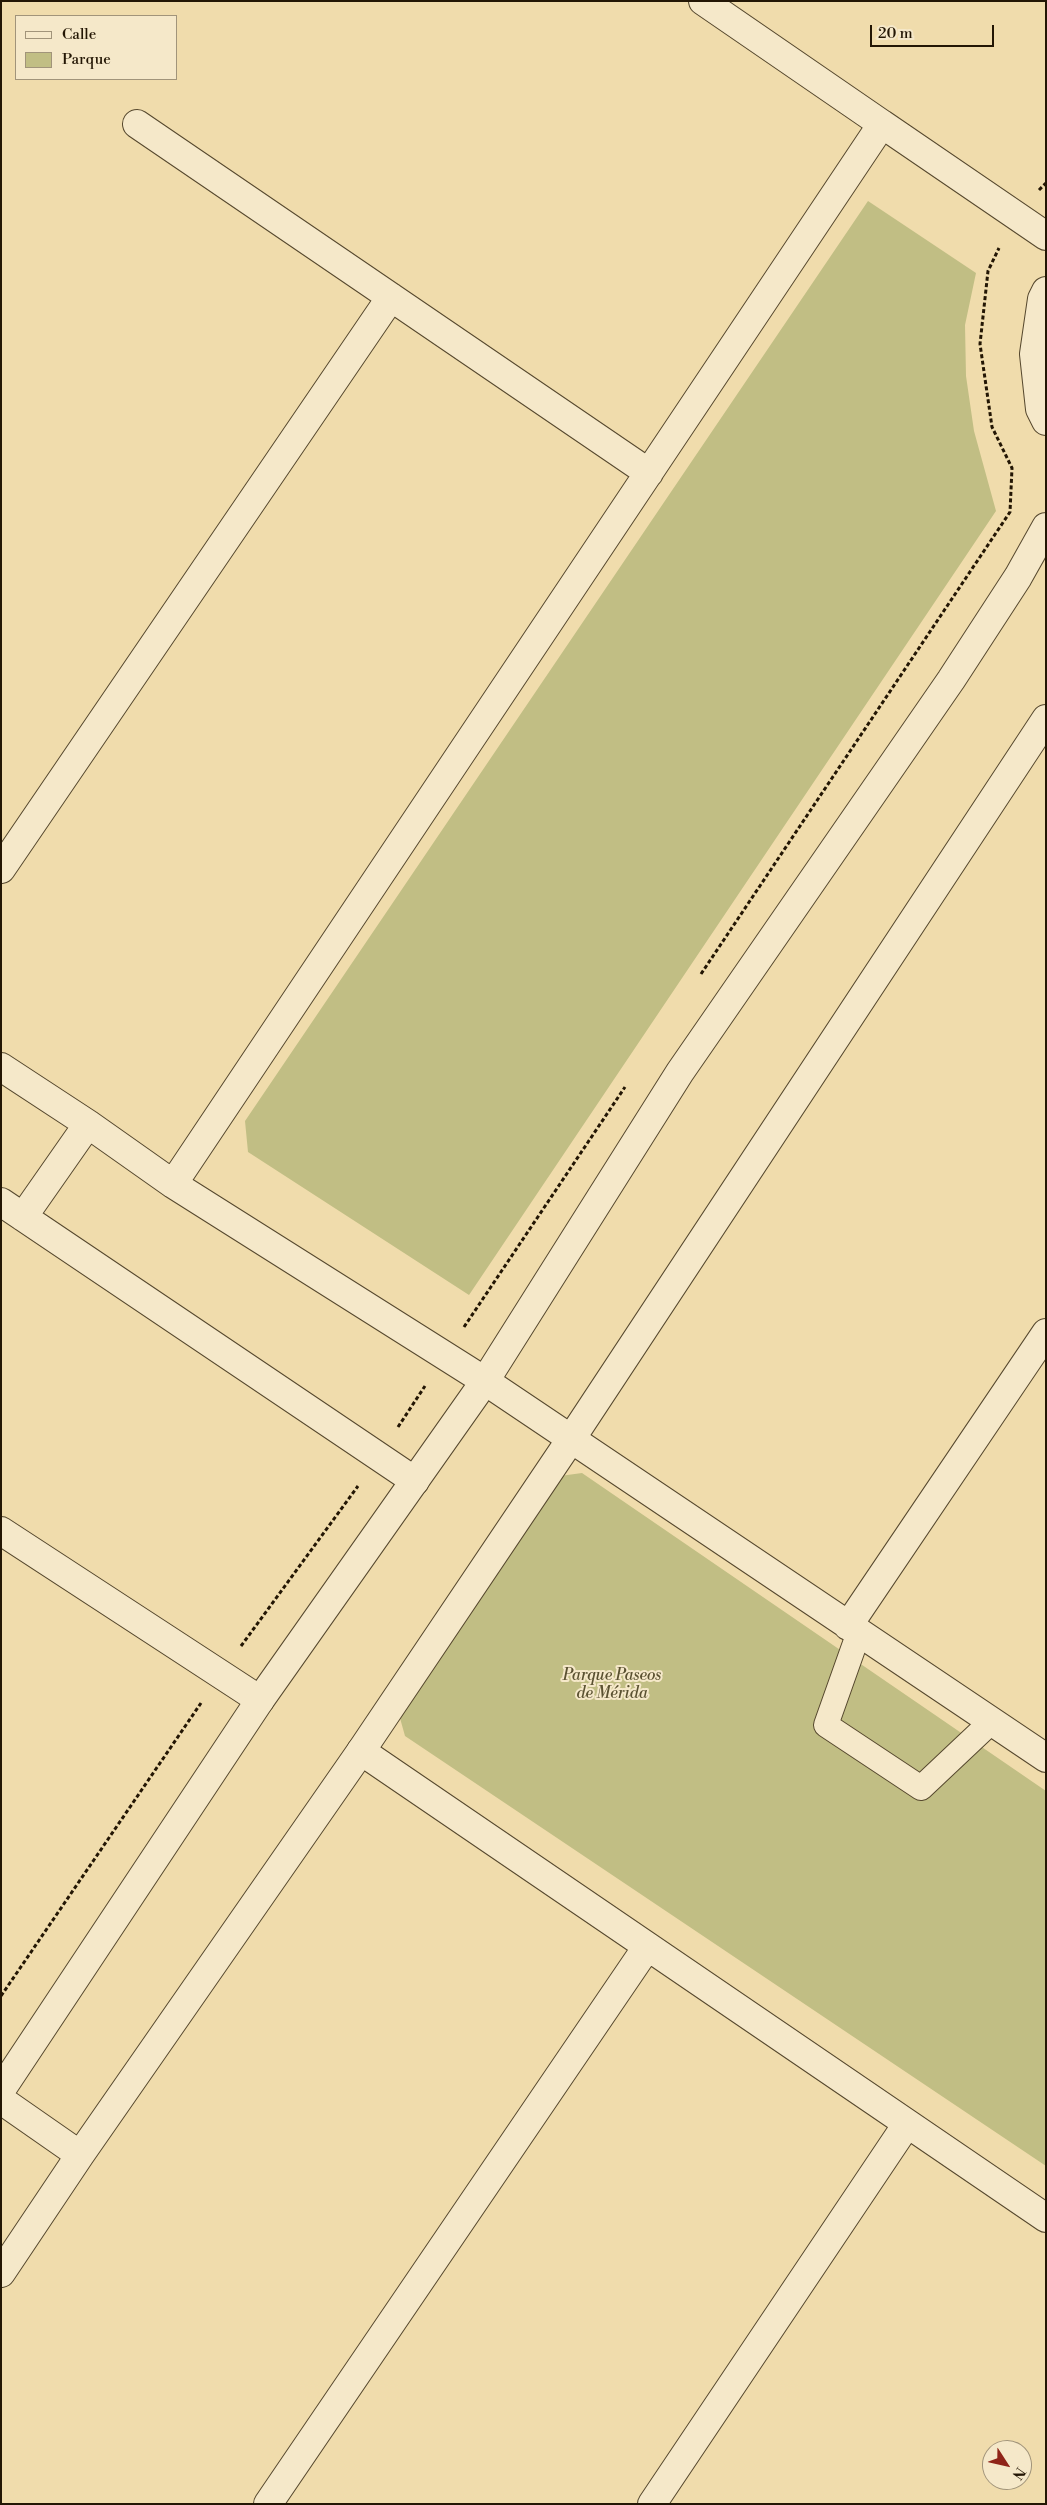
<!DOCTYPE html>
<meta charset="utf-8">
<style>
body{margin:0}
#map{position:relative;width:1047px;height:2505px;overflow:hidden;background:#f0dcac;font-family:"Libre Bodoni",serif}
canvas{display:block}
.frame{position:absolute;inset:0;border:2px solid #231604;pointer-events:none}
.legend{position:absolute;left:15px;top:15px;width:162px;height:65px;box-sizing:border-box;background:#f5e8c9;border:1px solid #a1947a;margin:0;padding:6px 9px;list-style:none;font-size:15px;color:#231604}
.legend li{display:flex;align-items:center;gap:10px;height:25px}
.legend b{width:25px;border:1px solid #a1947a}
.north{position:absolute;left:982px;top:2440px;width:50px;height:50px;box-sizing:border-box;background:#f5e8c9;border:1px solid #a1947a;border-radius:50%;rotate:125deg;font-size:14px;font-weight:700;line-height:20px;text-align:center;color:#231604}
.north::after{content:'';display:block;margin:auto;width:18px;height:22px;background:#8f2418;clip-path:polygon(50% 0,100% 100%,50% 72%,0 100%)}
.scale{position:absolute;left:870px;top:25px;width:124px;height:22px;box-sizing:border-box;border:2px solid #231604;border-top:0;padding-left:6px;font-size:15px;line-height:18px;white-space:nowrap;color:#231604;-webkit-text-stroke:4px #f5e8c9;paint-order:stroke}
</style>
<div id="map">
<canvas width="1047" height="2505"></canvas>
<div class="frame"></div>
<ul class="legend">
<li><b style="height:6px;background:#f5e8c9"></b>Calle</li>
<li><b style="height:14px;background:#c1be84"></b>Parque</li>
</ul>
<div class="north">N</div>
<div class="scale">20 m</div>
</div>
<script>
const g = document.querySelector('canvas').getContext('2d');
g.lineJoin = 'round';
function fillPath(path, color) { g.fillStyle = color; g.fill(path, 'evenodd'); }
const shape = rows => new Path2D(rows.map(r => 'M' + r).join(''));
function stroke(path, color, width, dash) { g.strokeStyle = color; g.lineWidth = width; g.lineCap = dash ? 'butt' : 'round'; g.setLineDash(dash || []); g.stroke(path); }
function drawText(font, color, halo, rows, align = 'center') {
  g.font = font + ' "Libre Bodoni",serif'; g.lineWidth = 4; g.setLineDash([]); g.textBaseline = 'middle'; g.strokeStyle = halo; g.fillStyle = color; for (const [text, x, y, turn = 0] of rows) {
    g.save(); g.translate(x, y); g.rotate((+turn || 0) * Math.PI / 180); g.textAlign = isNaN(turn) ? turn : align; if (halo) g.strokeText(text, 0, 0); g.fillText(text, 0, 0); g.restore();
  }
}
fillPath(shape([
 [868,201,976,273,965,325,966,376,974,431,996,511,469,1295,248,1152,245,1121],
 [582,1473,1046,1791,1046,2166,405,1736,398,1711,560,1476]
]), '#c1be84');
const service = shape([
 [859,1632,826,1725,921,1788,991,1722]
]);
const minor = shape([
 [703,1,882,124],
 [137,124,649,473],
 [1,869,391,297],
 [1,1067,88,1124,173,1184,485,1381,1046,1758],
 [173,1184,882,124,1046,236],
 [1,1202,415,1481],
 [23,1217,88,1124],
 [1,1531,260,1700],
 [848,1626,1046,1333],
 [361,1751,1046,2218],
 [268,2504,647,1947],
 [652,2504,907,2124]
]);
const tertiary = shape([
 [1046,291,1042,299,1034,354,1040,409,1046,421],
 [1,2090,260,1700,485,1381,680,1072,951,680,1018,577,1046,527],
 [1,2100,80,2155],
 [1,2273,80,2155,361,1751,571,1439,1046,719]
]);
stroke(service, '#56482e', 26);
stroke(minor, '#56482e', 30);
stroke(tertiary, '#56482e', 30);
stroke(shape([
 [1039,190,1046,183],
 [701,974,1010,512,1012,468,992,427,980,344,988,271,999,248],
 [464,1327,625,1087],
 [398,1427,425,1386],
 [241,1646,358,1486],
 [1,1996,201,1703]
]), '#231604', 3, [4, 2.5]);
stroke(service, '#f5e8c9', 24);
stroke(minor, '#f5e8c9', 28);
stroke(tertiary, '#f5e8c9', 28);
drawText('italic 16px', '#5a5131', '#f5e8c9', [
 ["Parque Paseos",612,1676],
 ["de Mérida",612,1694]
]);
</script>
